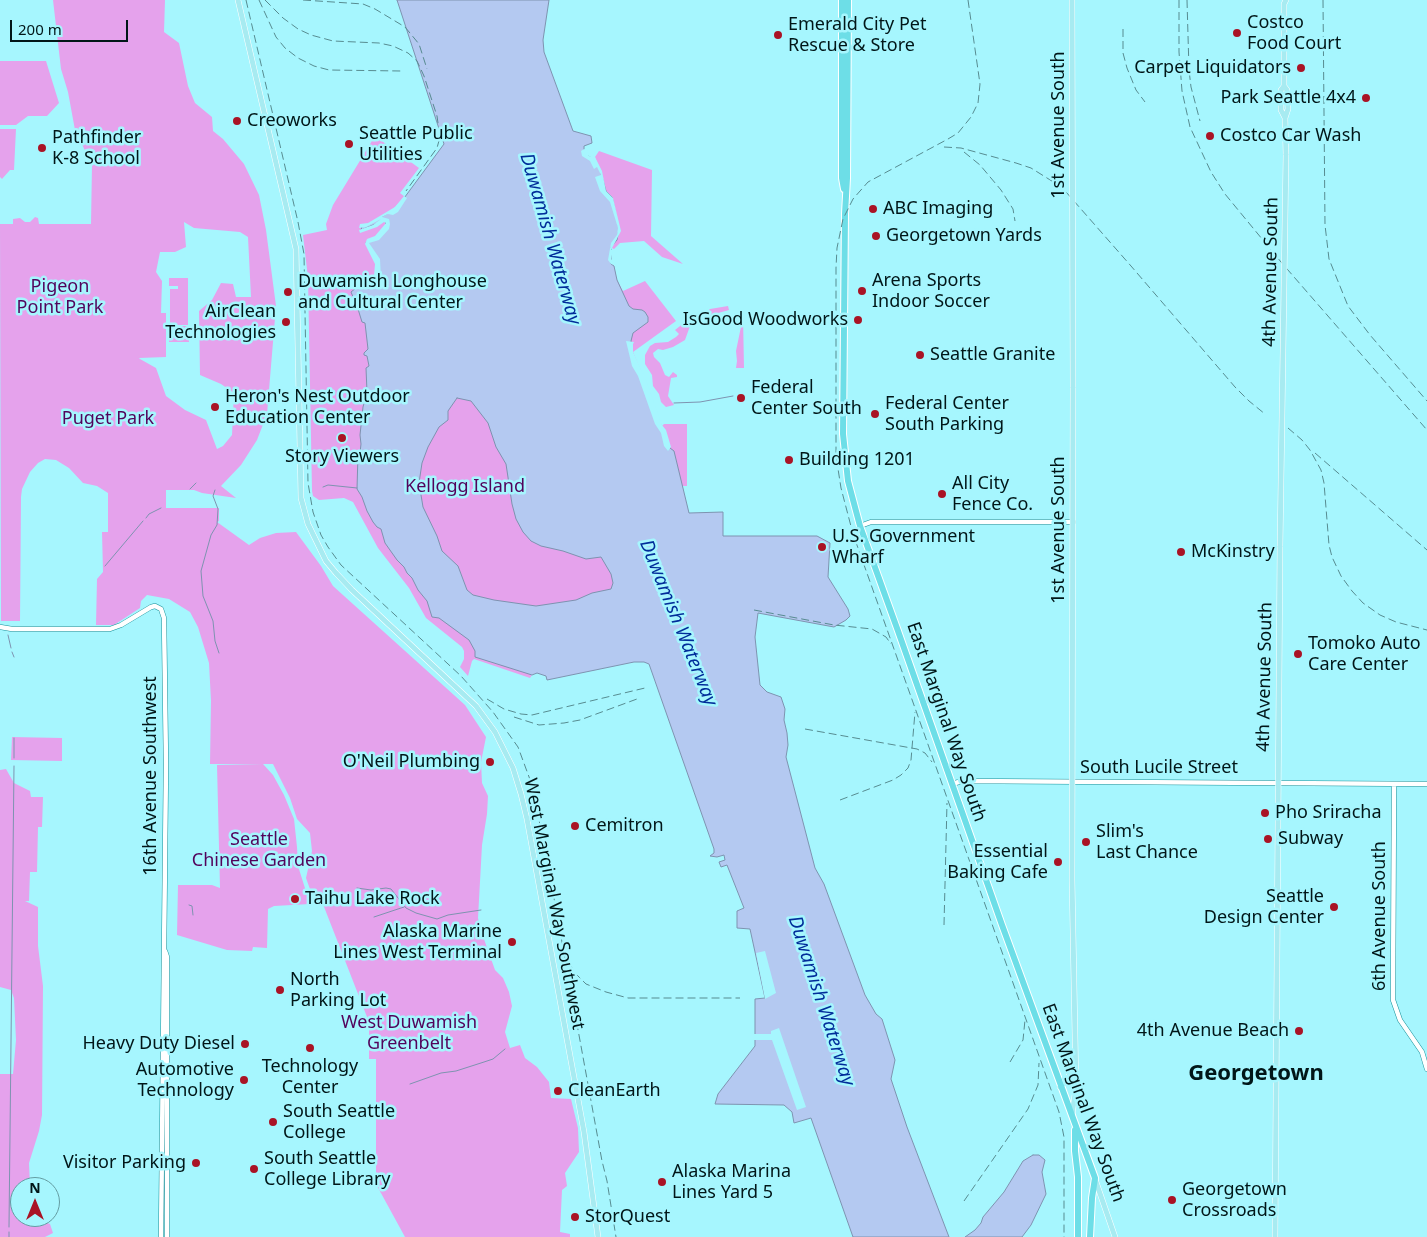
<!DOCTYPE html>
<style>
body{margin:0}
#map{position:relative;width:1427px;height:1237px;overflow:hidden;background:#a6f6fe;font-family:"Noto Sans",sans-serif}
canvas{display:block}
.north{position:absolute;left:10px;top:1177px;width:50px;height:50px;box-sizing:border-box;background:#a6f6fe;border:1px solid #649ca2;border-radius:50%;rotate:0deg;font-size:14px;font-weight:700;line-height:20px;text-align:center;color:#011618}
.north::after{content:'';display:block;margin:auto;width:18px;height:22px;background:#a91325;clip-path:polygon(50% 0,100% 100%,50% 72%,0 100%)}
.scale{position:absolute;left:10px;top:20px;width:118px;height:22px;box-sizing:border-box;border:2px solid #011618;border-top:0;padding-left:6px;font-size:15px;line-height:18px;white-space:nowrap;color:#011618;-webkit-text-stroke:4px #a6f6fe;paint-order:stroke}
</style>
<div id="map">
<canvas width="1427" height="1237"></canvas>
<div class="north">N</div>
<div class="scale">200 m</div>
</div>
<script>
const g = document.querySelector('canvas').getContext('2d');
g.lineJoin = 'round';
function fillPath(path, color) { g.fillStyle = color; g.fill(path, 'evenodd'); }
const shape = rows => new Path2D(rows.map(r => 'M' + r).join(''));
function stroke(path, color, width, dash) { g.strokeStyle = color; g.lineWidth = width; g.lineCap = dash ? 'butt' : 'round'; g.setLineDash(dash || []); g.stroke(path); }
function drawText(font, color, halo, rows, align = 'center') {
  g.font = font + ' "Noto Sans",sans-serif'; g.lineWidth = 5; g.setLineDash([]); g.textBaseline = 'middle'; g.strokeStyle = halo; g.fillStyle = color; for (const [text, x, y, turn = 0] of rows) {
    g.save(); g.translate(x, y); g.rotate((+turn || 0) * Math.PI / 180); g.textAlign = isNaN(turn) ? turn : align; if (halo) g.strokeText(text, 0, 0); g.fillText(text, 0, 0); g.restore();
  }
}
fillPath(shape([
 [53,0,165,0,164,32,179,43,188,86,195,103,212,117,213,131,223,139,244,164,259,195,266,230,276,306,267,414,257,440,241,465,221,486,236,498,202,493,194,490,166,490,166,508,219,508,219,521,217,522,249,545,260,538,276,533,296,532,321,566,333,586,465,705,486,737,481,762,482,783,488,796,487,814,482,845,478,918,480,928,495,970,503,978,509,992,512,1006,505,1032,510,1048,520,1045,525,1058,537,1067,549,1082,551,1098,571,1099,578,1128,579,1152,565,1173,567,1186,562,1190,560,1232,570,1234,570,1237,405,1237,376,1184,376,1059,369,1059,369,1022,319,894,311,892,306,878,312,851,310,833,297,819,290,798,273,764,210,764,211,701,209,663,198,627,190,612,169,599,147,595,141,601,140,608,114,625,96,625,97,579,103,572,102,532,108,532,108,493,97,486,83,483,69,468,56,460,45,459,38,463,30,472,22,489,21,497,20,621,1,621,0,224,13,224,13,219,20,218,25,222,30,222,35,217,38,218,39,224,91,224,92,165,75,130,68,92,61,69],
 [184,222,194,228,240,232,248,237,251,297,236,297,233,284,221,283,212,300,199,311,200,375,221,384,234,393,232,435,223,446,217,449,206,420,185,410,166,396,156,368,140,359,139,358,166,357,166,313,161,313,162,281,156,272,160,252,175,252,186,247],
 [0,61,46,61,59,103,47,116,28,116,16,125,0,125],
 [0,129,16,129,14,170,10,170,2,179,0,177],
 [375,136,419,168,400,193,405,197,382,220,387,221,375,258,377,273,367,287,381,479,527,669,532,675,530,678,474,659,472,661,468,676,460,667,464,659,464,651,462,647,426,618,409,588,378,548,353,502,344,498,319,500,313,496,312,491,308,278,303,235,327,230,326,224,333,205],
 [599,151,652,170,651,236,683,264,662,257,644,241,620,243,614,249,610,247,609,262,614,266,617,280,623,291,645,281,676,321,633,352,645,380,607,314,606,191,595,157],
 [169,278,188,278,188,325,170,325,170,289,178,289,178,286,169,286],
 [728,306,729,310,718,313,690,326,685,340,673,347,663,350,658,349,653,353,654,357,660,363,665,375,669,377,673,372,677,375,677,377,671,378,668,396,674,405,666,407,661,402,659,394,653,386,652,375,645,364,645,355,650,346,655,343,668,342,676,337,679,334,675,330,689,319,703,315,710,309],
 [743,317,744,368,736,368,737,361,736,351],
 [169,326,189,326,189,342,169,342],
 [429,350,600,548,622,592,535,616,475,607,431,558,409,429],
 [664,424,687,424,687,486,683,486,683,494,662,426],
 [12,737,62,738,62,761,11,760],
 [263,764,273,775,284,795,294,819,297,847,298,866,310,904,274,906,268,909,267,948,253,947,252,951,227,950,177,935,178,885,212,885,220,888,217,765],
 [6,769,14,783,30,791,31,797,43,797,42,827,38,827,37,872,30,872,29,901,25,901,38,907,38,946,43,986,42,1115,39,1131,29,1163,30,1187,20,1187,20,1217,31,1217,50,1224,53,1233,45,1237,0,1237,0,1074,13,1074,16,1040,14,998,11,990,0,987,0,770]
]), '#e5a2ec');
const water = shape([
 [397,0,549,0,543,40,544,52,573,131,591,136,592,143,584,146,584,150,586,154,593,159,600,170,606,191,612,197,619,229,617,240,611,247,611,264,614,266,617,280,629,306,633,309,642,310,645,312,648,317,648,322,633,333,631,341,632,352,670,448,674,451,689,513,723,512,723,536,817,536,830,543,828,577,848,609,850,616,846,620,834,627,758,613,755,637,760,685,767,692,781,697,785,709,784,720,787,733,788,745,786,757,815,868,824,884,865,995,876,1014,882,1019,895,1060,891,1079,907,1127,949,1237,853,1237,811,1118,794,1123,792,1112,784,1105,715,1104,718,1094,755,1046,755,999,765,998,750,929,737,928,737,911,744,908,727,865,721,867,719,862,725,860,724,855,717,857,710,856,714,853,714,849,649,664,644,662,634,662,547,680,546,676,537,673,532,675,475,657,475,651,469,640,439,618,432,617,427,601,418,590,412,578,407,573,404,567,397,560,385,543,381,529,377,527,373,522,367,511,362,497,357,489,358,454,360,453,361,444,360,435,363,407,367,392,366,368,369,366,367,356,364,355,364,353,368,349,365,323,362,322,358,309,351,292,356,288,371,283,375,278,377,264,366,242,376,237,386,225,385,220,361,230,362,226,366,225,396,209,444,144,397,0],
 [457,398,471,401,488,423,496,447,506,464,512,504,516,519,523,532,531,541,541,546,563,551,586,559,601,557,611,574,613,583,611,589,592,593,576,600,536,606,494,600,473,595,467,590,458,566,442,551,437,536,423,507,419,483,422,463,428,447,439,427,448,420,448,411,457,398],
 [1033,1155,1039,1155,1045,1160,1042,1172,1046,1194,1031,1225,1022,1237,965,1237,975,1230,981,1223,983,1217,1004,1192,1023,1161,1033,1155]
]);
fillPath(water, '#b4c9f1');
stroke(water, '#7e93b0', 1);
fillPath(shape([
 [584,149,587,150,589,156,595,157,602,171,606,191,613,198,621,231,611,250,613,250,611,259,616,265,611,264,608,260,611,243,617,235,618,228,610,202,600,191,595,177,601,175,597,167,594,169,590,161,582,156,581,151],
 [404,196,407,198,398,212,393,215,388,214,382,217,389,219,390,224,389,229,379,240,369,243,380,259,381,279,372,286,356,288,369,282,374,276,375,264,365,244,367,239,375,236,386,223,384,222,377,227,360,233,359,230,373,225,381,219,366,227,359,228,360,224,368,223,395,207],
 [626,341,634,342,633,344,633,352,646,380,662,425,666,430,671,447,668,451,664,446,661,433,655,424,638,376,632,366],
 [765,951,776,993,765,999,756,953],
 [779,1028,806,1107,797,1110,772,1040,753,1040,753,1034,771,1034,771,1031]
]), '#a6f6fe');
stroke(shape([
 [674,403,700,402,733,396],
 [323,487,328,485,357,488],
 [190,489,196,483],
 [215,490,213,496,218,509,217,525,211,535,201,571,203,596,213,621,215,641,219,653],
 [146,518,149,514,161,508],
 [105,566,143,521],
 [8,635,11,648],
 [12,652,14,657],
 [14,738,14,758],
 [357,888,371,890,386,888,391,889,406,908,416,913,437,919,448,915,481,910],
 [189,905,192,906,193,915],
 [374,917,404,907],
 [410,1084,441,1073,456,1071,484,1062,493,1059,505,1049],
 [9,1227,14,766],
 [9,1237,9,1232]
]), '#7e93b0', 1);
const minor = shape([
 [860,526,871,522,1073,522],
 [0,627,12,629,110,629,121,625,151,607,155,606,161,609,164,618,166,764,161,1237],
 [952,784,962,781,1427,784],
 [1394,784,1393,1000,1400,1020,1422,1052,1427,1069],
 [165,951,167,957,167,1237]
]);
const major = shape([
 [238,0,296,249,301,498,308,524,326,561,336,573,352,590,476,706,495,732,513,768,521,794,527,819,569,1050,584,1132,598,1237],
 [1284,86,1287,90,1288,109,1285,118,1286,155],
 [1285,118,1281,110,1281,90,1284,86,1284,4,1286,0],
 [1060,1087,1068,1079,1073,1063],
 [1072,1115,1076,1087,1072,880,1073,387],
 [1095,1179,1115,1237],
 [1275,1237,1280,546]
]);
const highway = shape([
 [842,0,842,178,844,189],
 [848,0,847,178,845,214,843,434,848,481,860,526,898,631,1002,925,1095,1178,1092,1198,1090,1237],
 [1075,1130,1075,1151,1078,1177,1078,1237]
]);
stroke(minor, '#16919a', 5.5);
stroke(major, '#fff', 6);
stroke(highway, '#fff', 8);
stroke(minor, '#fff', 4.5);
stroke(major, '#a7ebf1', 5);
stroke(highway, '#6ddee7', 6);
stroke(shape([
 [246,0,298,222,304,254,308,483,313,512,321,535,328,547,341,565,461,676,493,712,518,747,532,785,547,860,602,1161,607,1181,616,1237],
 [259,0,276,37,285,48,298,58,314,66,329,70,401,71],
 [265,0,283,18,298,29,311,35,333,41,379,43,393,46,408,53,417,61,424,76,437,116,440,137,437,148,406,191],
 [303,0,363,4,375,9,405,27,419,44,427,69],
 [968,0,980,84,978,103,971,117,958,133,948,139,868,182,853,199,843,219,837,248,836,268,836,456,841,488,853,534,1059,1112,1064,1137,1064,1237],
 [1179,0,1179,52,1182,91,1190,127,1211,172,1225,194,1281,262,1427,430],
 [1187,0,1189,70,1191,87,1200,121],
 [1323,0,1325,225,1329,259,1348,306,1370,335,1427,401],
 [1123,29,1123,53,1127,68,1136,90,1145,102],
 [944,147,961,148,1016,163,1031,168,1055,183,1066,192,1131,266,1235,387,1249,401,1265,414],
 [964,152,980,165,1001,190,1013,209,1015,221],
 [1288,428,1302,440,1310,450,1321,470,1324,483,1329,545,1332,557,1341,576,1352,591,1363,603,1380,615,1396,622,1427,630],
 [1315,453,1427,550],
 [754,610,834,625,872,629,886,637,891,644],
 [487,699,504,709,521,714,532,715,645,688],
 [514,717,539,725,564,723,580,720,637,699],
 [805,729,917,749,925,753,932,762],
 [840,800,893,780,901,775,908,768,911,760,915,712],
 [944,925,947,803],
 [569,962,574,972,586,984,606,992,628,998,740,998],
 [1010,1062,1023,1040,1025,1020],
 [964,1201,1028,1109,1038,1085,1039,1063]
]), '#578b90', 1, [8, 4]);
const majorBridge = shape([
 [1072,0,1073,387],
 [1280,546,1286,155]
]);
stroke(majorBridge, '#fff', 6, []);
stroke(majorBridge, '#a7ebf1', 5);
for (const [x, y, r, color] of [
 [1237,33,5,"#a91325"],
 [778,35,5,"#a91325"],
 [1301,68,5,"#a91325"],
 [1366,98,5,"#a91325"],
 [237,121,5,"#a91325"],
 [1210,136,5,"#a91325"],
 [349,144,5,"#a91325"],
 [42,148,5,"#a91325"],
 [873,209,5,"#a91325"],
 [876,236,5,"#a91325"],
 [862,291,5,"#a91325"],
 [288,292,5,"#a91325"],
 [858,320,5,"#a91325"],
 [286,322,5,"#a91325"],
 [920,355,5,"#a91325"],
 [741,398,5,"#a91325"],
 [215,407,5,"#a91325"],
 [875,414,5,"#a91325"],
 [342,438,5,"#a91325"],
 [789,460,5,"#a91325"],
 [942,494,5,"#a91325"],
 [822,547,5,"#a91325"],
 [1181,552,5,"#a91325"],
 [1298,654,5,"#a91325"],
 [490,762,5,"#a91325"],
 [1265,813,5,"#a91325"],
 [575,826,5,"#a91325"],
 [1268,839,5,"#a91325"],
 [1086,842,5,"#a91325"],
 [1058,862,5,"#a91325"],
 [295,899,5,"#a91325"],
 [1334,907,5,"#a91325"],
 [512,942,5,"#a91325"],
 [280,990,5,"#a91325"],
 [1299,1031,5,"#a91325"],
 [245,1044,5,"#a91325"],
 [310,1048,5,"#a91325"],
 [244,1080,5,"#a91325"],
 [558,1091,5,"#a91325"],
 [273,1122,5,"#a91325"],
 [196,1163,5,"#a91325"],
 [254,1169,5,"#a91325"],
 [662,1182,5,"#a91325"],
 [1172,1200,5,"#a91325"],
 [575,1217,5,"#a91325"]
]) { const dot = new Path2D(); dot.arc(x, y, r, 0, 2 * Math.PI); g.fillStyle = color; g.fill(dot); stroke(dot, '#a6f6fe', 2); }
drawText('18px', '#011618', '#a6f6fe', [
 ["Costco",1247,23],
 ["Food Court",1247,44],
 ["Emerald City Pet",788,25],
 ["Rescue & Store",788,46],
 ["Carpet Liquidators",1291,68,"right"],
 ["Park Seattle 4x4",1356,98,"right"],
 ["Creoworks",247,121],
 ["Seattle Public",359,134],
 ["Utilities",359,155],
 ["Costco Car Wash",1220,136],
 ["Pathfinder",52,138],
 ["K-8 School",52,159],
 ["ABC Imaging",883,209],
 ["Georgetown Yards",886,236],
 ["Arena Sports",872,281],
 ["Indoor Soccer",872,302],
 ["Duwamish Longhouse",298,282],
 ["and Cultural Center",298,303],
 ["AirClean",276,312,"right"],
 ["Technologies",276,333,"right"],
 ["IsGood Woodworks",848,320,"right"],
 ["Seattle Granite",930,355],
 ["Federal",751,388],
 ["Center South",751,409],
 ["Heron's Nest Outdoor",225,397],
 ["Education Center",225,418],
 ["Federal Center",885,404],
 ["South Parking",885,425],
 ["Story Viewers",342,457,"center"],
 ["Building 1201",799,460],
 ["All City",952,484],
 ["Fence Co.",952,505],
 ["U.S. Government",832,537],
 ["Wharf",832,558],
 ["McKinstry",1191,552],
 ["Tomoko Auto",1308,644],
 ["Care Center",1308,665],
 ["O'Neil Plumbing",480,762,"right"],
 ["Pho Sriracha",1275,813],
 ["Cemitron",585,826],
 ["Slim's",1096,832],
 ["Last Chance",1096,853],
 ["Subway",1278,839],
 ["Essential",1048,852,"right"],
 ["Baking Cafe",1048,873,"right"],
 ["Seattle",1324,897,"right"],
 ["Design Center",1324,918,"right"],
 ["Taihu Lake Rock",305,899],
 ["Alaska Marine",502,932,"right"],
 ["Lines West Terminal",502,953,"right"],
 ["North",290,980],
 ["Parking Lot",290,1001],
 ["4th Avenue Beach",1289,1031,"right"],
 ["Heavy Duty Diesel",235,1044,"right"],
 ["Technology",310,1067,"center"],
 ["Center",310,1088,"center"],
 ["Automotive",234,1070,"right"],
 ["Technology",234,1091,"right"],
 ["CleanEarth",568,1091],
 ["South Seattle",283,1112],
 ["College",283,1133],
 ["South Seattle",264,1159],
 ["College Library",264,1180],
 ["Visitor Parking",186,1163,"right"],
 ["Alaska Marina",672,1172],
 ["Lines Yard 5",672,1193],
 ["Georgetown",1182,1190],
 ["Crossroads",1182,1211],
 ["StorQuest",585,1217]
], 'left');
drawText('18px', '#011618', '#a6f6fe', [
 ["1st Avenue South",1059,125,-90],
 ["4th Avenue South",1271,272,-89],
 ["1st Avenue South",1059,530,-90],
 ["4th Avenue South",1265,677,-89],
 ["East Marginal Way South",946,722,71],
 ["South Lucile Street",1159,768],
 ["16th Avenue Southwest",151,776,-90],
 ["West Marginal Way Southwest",554,904,79],
 ["6th Avenue South",1380,916,-90],
 ["East Marginal Way South",1083,1103,70]
]);
drawText('18px', '#52035b', '#a6f6fe', [
 ["Pigeon",60,287],
 ["Point Park",60,308],
 ["Puget Park",108,419],
 ["Kellogg Island",465,487],
 ["Seattle",259,840],
 ["Chinese Garden",259,861],
 ["West Duwamish",409,1023],
 ["Greenbelt",409,1044]
]);
drawText('italic 19px', '#012d9a', '#a6f6fe', [
 ["Duwamish Waterway",550,239,74],
 ["Duwamish Waterway",678,623,68],
 ["Duwamish Waterway",821,1001,72]
]);
drawText('bold 22px', '#011618', '#a6f6fe', [
 ["Georgetown",1256,1074]
]);
</script>
